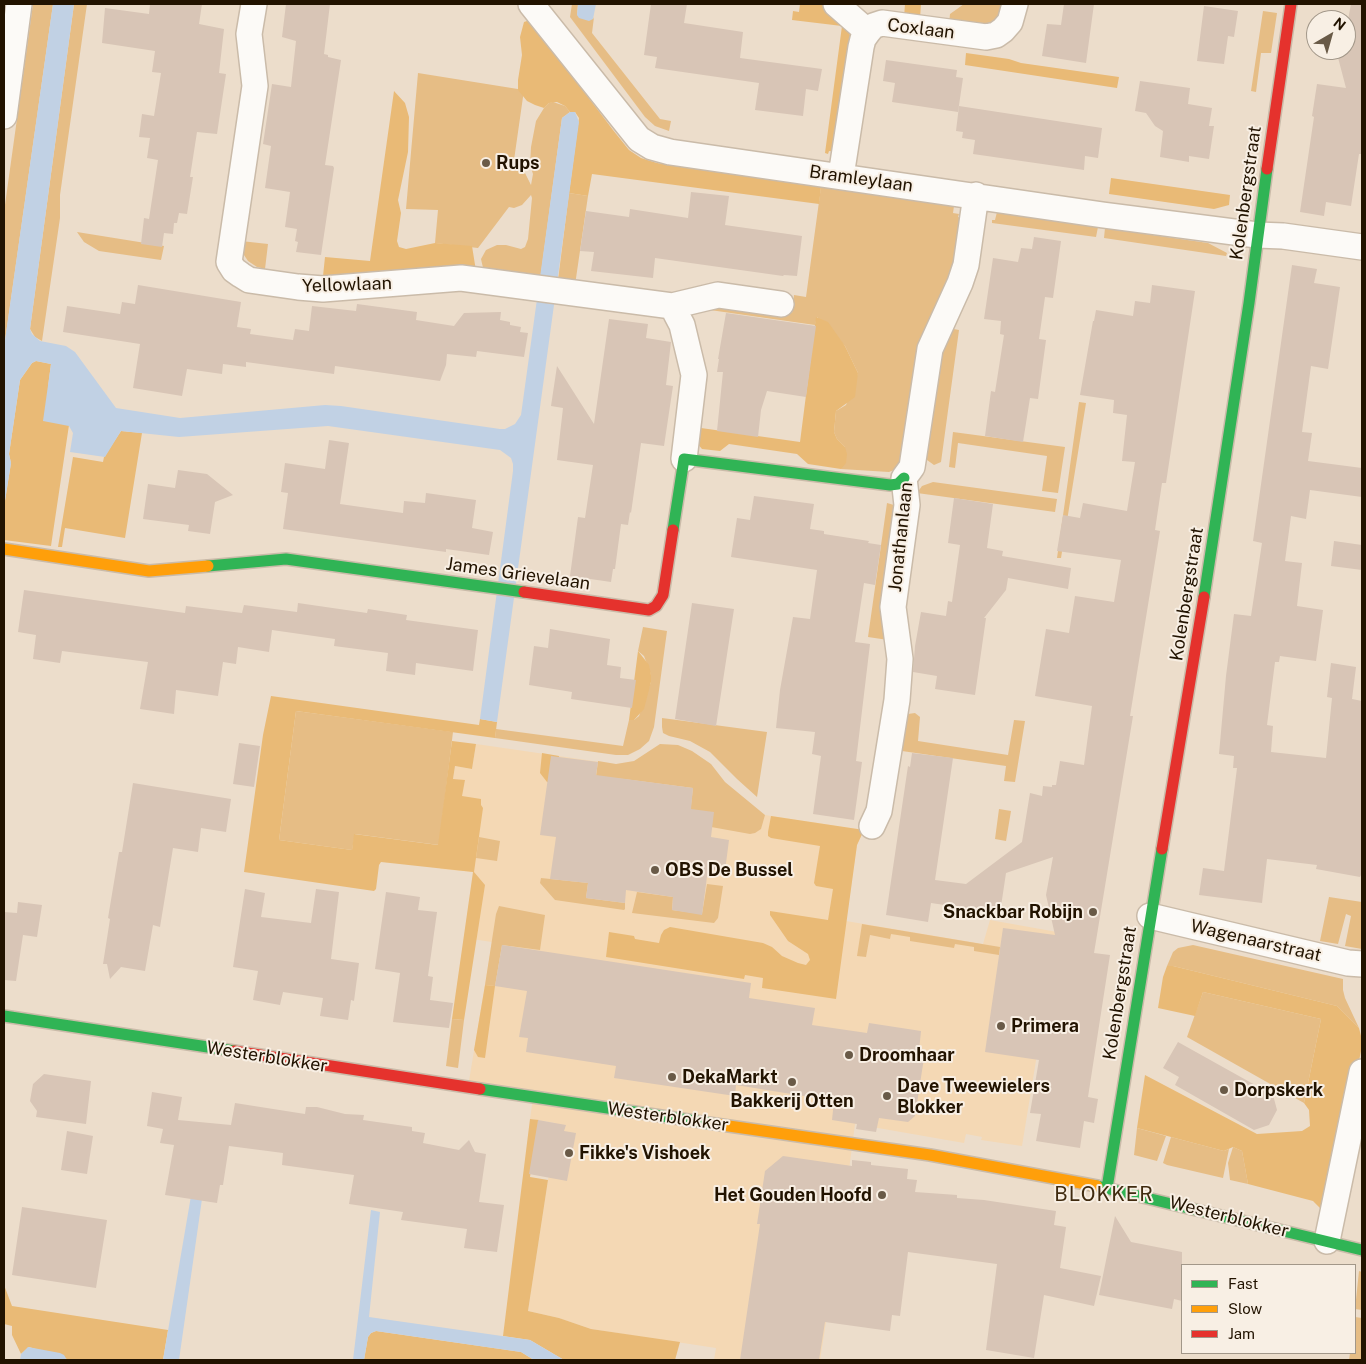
<!DOCTYPE html>
<style>
body{margin:0}
#map{position:relative;width:1366px;height:1364px;overflow:hidden;background:#ecddcb;font-family:"Public Sans",sans-serif}
canvas{display:block}
.frame{position:absolute;inset:0;border:5px solid #221300;pointer-events:none}
.legend{position:absolute;left:1181px;top:1264px;width:175px;height:90px;box-sizing:border-box;background:#f8efe4;border:1px solid #a29789;margin:0;padding:6px 9px;list-style:none;font-size:15px;color:#221300}
.legend li{display:flex;align-items:center;gap:10px;height:25px}
.legend b{width:25px;border:1px solid #a29789}
.north{position:absolute;left:1306px;top:10px;width:50px;height:50px;box-sizing:border-box;background:#f8efe4;border:1px solid #a29789;border-radius:50%;rotate:38deg;font-size:14px;font-weight:700;line-height:20px;text-align:center;color:#221300}
.north::after{content:'';display:block;margin:auto;width:18px;height:22px;background:#695a47;clip-path:polygon(50% 0,100% 100%,50% 72%,0 100%)}
</style>
<div id="map">
<canvas width="1366" height="1364"></canvas>
<div class="frame"></div>
<ul class="legend">
<li><b style="height:6px;background:#30b455"></b>Fast</li>
<li><b style="height:6px;background:#ff9f0a"></b>Slow</li>
<li><b style="height:6px;background:#e5322d"></b>Jam</li>
</ul>
<div class="north">N</div>
</div>
<script>
const g = document.querySelector('canvas').getContext('2d');
g.lineJoin = 'round';
function fillPath(path, color) { g.fillStyle = color; g.fill(path, 'evenodd'); }
const shape = rows => new Path2D(rows.map(r => 'M' + r).join(''));
function stroke(path, color, width, dash) { g.strokeStyle = color; g.lineWidth = width; g.lineCap = dash ? 'butt' : 'round'; g.setLineDash(dash || []); g.stroke(path); }
function drawText(font, color, halo, rows, align = 'center') {
  g.font = font + ' "Public Sans",sans-serif'; g.lineWidth = 4; g.setLineDash([]); g.textBaseline = 'middle'; g.strokeStyle = halo; g.fillStyle = color; for (const [text, x, y, turn = 0] of rows) {
    g.save(); g.translate(x, y); g.rotate((+turn || 0) * Math.PI / 180); g.textAlign = isNaN(turn) ? turn : align; if (halo) g.strokeText(text, 0, 0); g.fillText(text, 0, 0); g.restore();
  }
}
fillPath(shape([
 [476,744,600,762,598,773,694,786,765,815,864,830,857,845,846,921,983,944,990,920,1057,932,1022,1146,981,1140,982,1137,966,1134,964,1143,855,1124,844,1208,820,1360,714,1360,716,1348,591,1329,559,1318,528,1311,548,1180,555,1123,530,1119,534,1091,469,1081,492,942,465,938,474,872,440,869,465,781,453,779,455,766,472,769]
]), '#f4d8b4');
fillPath(shape([
 [33,4,53,4,4,348,4,212],
 [74,4,87,4,60,195,60,218,42,341,35,337,30,329],
 [572,4,578,4,577,15,593,19,594,17,592,33,660,119,671,121,669,131,655,126,645,117,570,17],
 [964,4,1004,4,1002,14,994,25,949,24,950,14],
 [1263,11,1277,13,1271,53,1261,53,1256,92,1251,91],
 [418,73,524,90,513,167,525,173,531,185,533,174,530,165,531,147,536,121,544,108,549,103,553,102,565,106,570,112,562,118,540,280,484,272,481,259,486,250,497,245,506,245,521,249,525,247,528,239,532,198,531,195,522,205,514,208,509,207,478,248,435,243,438,210,406,209],
 [821,187,954,206,953,213,959,214,958,217,965,219,956,263,901,462,894,470,889,472,841,469,845,447,837,439,834,432,836,411,846,405,858,373,845,346,817,317,815,325,703,309,718,303,792,313,794,295,806,297],
 [569,193,588,196,575,285,558,280],
 [997,212,1098,227,1096,237,992,223,992,220,995,220],
 [1105,228,1208,243,1227,253,1226,256,1104,238],
 [77,232,164,246,161,260,99,251,84,242],
 [241,241,268,244,265,269,257,267,248,261,244,255],
 [948,328,959,330,941,462,934,465,927,460,925,456,938,354],
 [1079,402,1086,403,1061,558,1057,558],
 [953,432,1065,447,1058,493,1042,491,1047,456,958,443,955,468,949,467],
 [933,482,1057,499,1055,512,917,493,922,486],
 [887,503,894,505,896,508,888,640,868,637],
 [643,627,667,631,654,727,649,741,640,749,628,755,616,755,495,738,496,729,623,746,629,720,634,720,639,716,651,682,651,675,644,656,638,651],
 [296,711,453,732,439,845,355,834,352,850,279,840],
 [915,713,920,717,918,741,1008,755,1014,720,1025,721,1015,782,1004,781,1006,766,895,750,902,718,908,714],
 [662,718,767,732,757,797,737,779,710,752,690,741,669,736,663,733,662,727],
 [660,744,678,745,692,751,711,764,725,782,765,815,761,829,755,833,750,834,689,823,693,788,624,779,596,777,598,761,616,764,634,761],
 [999,809,1011,811,1006,841,995,839],
 [479,837,500,841,497,861,476,858],
 [541,878,588,883,586,898,625,903,625,909,624,910,555,900,540,883],
 [707,884,723,886,718,918,714,923,632,913,637,892,673,897,672,910,702,914],
 [1329,897,1362,902,1362,949,1345,946,1351,916,1346,914,1338,944,1320,941],
 [499,906,545,915,540,950,502,945,495,986,485,985,496,914],
 [862,924,1000,947,999,955,974,951,974,947,955,944,954,948,910,941,910,937,891,934,890,939,870,935,866,957,857,956],
 [1193,945,1343,979,1343,990,1345,998,1359,1028,1337,1006,1173,966,1167,966,1173,952,1178,948],
 [1203,992,1321,1019,1304,1103,1187,1037],
 [452,1019,464,1020,458,1068,446,1066],
 [1137,1128,1166,1136,1157,1161,1134,1155],
 [1171,1137,1224,1151,1229,1149,1223,1178,1167,1165,1163,1163],
 [1233,1147,1242,1151,1248,1184,1230,1180,1228,1163],
 [1359,1271,1362,1272,1362,1310,1355,1309],
 [1355,1317,1362,1318,1362,1360,1349,1360,1350,1353,1355,1353]
]), '#e6bd85');
fillPath(shape([
 [800,4,822,4,849,32,851,38,837,152,829,151,828,154,825,153,842,26,792,20,793,11,799,12],
 [905,4,921,4,920,19,904,17],
 [530,20,613,130,629,150,641,158,657,163,821,187,819,204,592,174,588,196,569,193,579,118,575,112,570,112,565,106,557,102,549,103,544,108,535,105,527,101,518,90,518,80,522,55,520,37,524,22],
 [966,53,1009,59,1021,63,1119,77,1117,88,965,65],
 [394,91,405,103,409,117,408,152,398,200,401,213,397,241,399,247,406,249,435,243,472,246,476,271,323,276,325,257,370,261],
 [1111,178,1230,195,1229,205,1214,209,1109,194],
 [816,317,828,322,845,346,858,373,855,397,836,411,834,432,837,439,845,447,847,454,846,463,841,469,808,464,797,454,729,444,720,451,702,449,697,443,698,415,702,415,701,428,800,442],
 [36,361,51,364,48,387,66,425,69,425,51,546,4,540,4,507,11,463,9,454,20,380,32,363],
 [121,431,142,433,125,538,65,528,62,547,58,547,73,457,103,462,104,457],
 [638,651,649,665,651,675,651,682,644,709,634,720,629,720],
 [271,696,479,725,480,719,497,722,495,738,296,711,279,840,352,850,354,834,438,845,452,741,476,744,472,769,455,766,453,779,465,780,462,796,481,799,481,805,483,808,474,872,485,885,464,1020,452,1019,473,872,381,862,379,865,376,889,374,891,244,872,263,735],
 [542,753,559,756,555,785,547,782,540,773],
 [771,816,864,830,857,845,836,999,762,988,763,978,745,975,744,979,606,957,609,932,634,936,635,939,659,943,661,935,664,930,670,927,763,943,772,947,782,956,798,963,806,965,810,960,808,954,788,941,770,915,770,911,828,920,833,889,816,886,814,883,820,846,771,838,768,836,768,832],
 [1167,966,1173,966,1337,1006,1359,1028,1361,1036,1361,1051,1330,1205,1323,1211,1313,1201,1248,1184,1242,1151,1233,1147,1224,1151,1137,1128,1145,1075,1257,1134,1302,1131,1310,1126,1309,1110,1304,1103,1321,1019,1203,992,1195,1016,1158,1008,1163,977],
 [485,985,495,986,485,1058,478,1057,474,1050],
 [530,1119,539,1120,530,1177,548,1180,528,1311,559,1318,591,1329,680,1342,675,1360,564,1360,530,1340,503,1336],
 [4,1285,12,1306,168,1330,163,1360,67,1360,67,1359,29,1347,21,1354,12,1335,12,1326,4,1324],
 [376,1331,521,1352,534,1360,364,1360,368,1337,371,1333]
]), '#e9ba76');
fillPath(shape([
 [53,4,74,4,30,329,32,334,40,341,66,346,75,352,116,408,180,418,325,405,341,406,500,429,505,429,515,424,521,415,562,118,570,112,575,112,579,122,497,722,480,719,513,471,513,464,511,458,500,450,328,426,179,437,121,431,105,457,70,452,73,433,69,426,43,421,51,364,36,361,32,363,20,380,9,454,11,463,4,507,4,347],
 [578,4,596,4,593,19,589,21,579,18,577,15],
 [192,1190,203,1192,179,1360,163,1360],
 [371,1210,380,1212,369,1317,530,1340,564,1360,534,1360,521,1352,376,1331,371,1333,368,1337,364,1360,353,1360],
 [28,1347,60,1353,64,1355,67,1360,20,1360,21,1354]
]), '#c1d1e4');
fillPath(shape([
 [150,4,202,4,199,24,224,29,219,73,226,74,217,134,197,132,190,177,193,177,187,214,179,213,177,223,174,223,173,234,164,233,162,247,141,244,144,218,149,219,158,160,147,158,150,138,139,137,142,114,154,116,161,73,152,72,155,51,102,43,105,8,149,14],
 [286,4,330,4,324,54,328,55,328,57,341,60,325,165,333,166,334,168,321,255,296,252,298,242,295,241,297,229,285,227,290,192,265,188,271,146,263,144,272,84,291,87,296,41,282,37],
 [651,4,687,4,684,23,743,32,740,58,822,69,818,91,806,89,803,116,755,110,759,83,655,68,657,57,644,55],
 [1064,4,1094,4,1086,63,1042,56,1047,24,1061,25],
 [1351,4,1362,4,1362,154,1359,154,1351,206,1326,202,1324,216,1300,212,1314,117,1312,116,1317,84,1346,88,1336,50,1346,50,1346,30],
 [1204,6,1238,11,1234,37,1228,36,1224,64,1197,61],
 [886,60,957,70,956,77,963,78,958,112,892,102,895,83,883,81],
 [1140,81,1190,88,1188,104,1212,108,1209,126,1214,126,1209,159,1189,156,1189,162,1160,157,1163,131,1155,126,1146,113,1135,111],
 [959,106,1102,128,1098,158,1085,156,1084,170,973,154,975,140,962,138,963,132,956,131],
 [691,192,729,196,725,225,802,236,797,276,784,275,783,276,655,258,653,278,591,271,594,252,580,251,586,211,629,217,630,209,688,218],
 [1034,237,1061,241,1053,298,1045,297,1039,339,1046,340,1038,399,1030,398,1023,442,985,436,991,391,995,392,1004,335,1000,334,1001,321,984,319,993,258,1018,262,1021,248,1032,249],
 [1292,265,1317,269,1314,283,1340,287,1328,369,1311,366,1302,432,1312,433,1308,461,1362,468,1362,497,1310,490,1306,519,1291,516,1285,561,1302,563,1297,606,1323,610,1316,661,1280,656,1279,662,1275,662,1267,725,1273,726,1271,752,1326,758,1332,698,1327,697,1331,663,1356,667,1352,699,1362,701,1362,875,1361,875,1360,877,1316,869,1317,865,1267,859,1262,903,1199,895,1203,868,1224,871,1237,768,1233,768,1234,756,1219,754,1226,676,1234,614,1251,616,1262,543,1253,541],
 [138,285,241,302,237,327,251,329,250,334,293,340,295,329,309,331,312,306,356,311,357,304,417,312,416,320,454,326,464,313,501,312,500,320,510,322,510,325,521,327,520,332,528,333,524,357,477,351,476,357,447,354,446,365,440,381,335,366,334,374,246,362,246,367,223,364,222,374,187,369,182,396,133,388,140,344,63,332,67,306,120,314,122,302,135,304],
 [1152,285,1195,291,1166,483,1162,483,1155,530,1160,531,1130,716,1133,716,1094,953,1110,955,1088,1097,1098,1099,1094,1123,1084,1121,1080,1148,1036,1141,1041,1114,1030,1113,1039,1060,985,1052,1003,928,1055,935,1046,895,1053,857,1006,873,1000,913,931,903,928,922,886,915,908,766,910,767,912,753,953,758,935,880,966,884,1022,842,1030,793,1042,796,1043,786,1052,787,1052,785,1056,785,1060,761,1084,765,1092,706,1035,696,1046,629,1069,633,1075,596,1114,602,1121,560,1057,551,1063,515,1080,518,1083,503,1127,511,1135,462,1122,461,1127,415,1113,413,1114,400,1080,395,1093,321,1094,321,1096,310,1133,316,1135,301,1150,303],
 [726,313,816,326,806,397,767,391,761,410,758,437,717,431,723,372,717,372,719,359,718,359],
 [609,319,648,324,646,338,671,342,666,385,673,386,664,446,641,443,631,513,630,512,628,525,621,524,615,569,613,569,611,582,570,576,578,517,585,518,593,465,557,460,563,408,551,406,557,366,594,424],
 [329,440,349,443,340,504,403,513,404,501,425,503,426,493,476,500,472,528,493,532,489,555,446,549,446,552,283,529,288,493,281,492,285,463,325,469],
 [178,470,207,474,233,495,215,502,210,534,188,531,189,525,143,519,148,484,175,488],
 [754,496,814,504,810,529,824,531,824,534,869,541,868,543,881,545,875,585,864,583,855,642,870,644,856,761,862,762,854,820,813,814,821,756,812,754,815,732,776,728,780,690,793,617,810,619,817,570,731,557,737,518,750,520],
 [954,498,993,504,987,548,1003,551,1002,556,1071,568,1068,589,1008,578,1006,590,984,618,986,618,975,695,935,689,937,676,913,672,915,646,921,612,946,616,948,601,952,602,960,545,948,543],
 [1334,541,1362,545,1362,570,1331,566],
 [24,590,185,613,186,606,242,613,244,605,297,612,298,603,367,613,368,609,407,615,406,620,478,630,473,671,416,663,415,675,386,671,388,653,334,646,335,639,272,630,269,652,238,647,236,664,223,662,218,696,176,690,174,714,140,709,148,662,62,651,60,663,33,659,36,635,18,632],
 [692,603,734,609,716,726,675,719],
 [550,629,610,639,607,665,621,667,620,678,636,680,632,708,571,699,572,692,529,685,534,646,548,648],
 [239,743,260,746,254,787,233,784],
 [551,756,598,762,596,775,693,788,691,809,714,812,711,837,729,840,725,871,708,869,702,915,672,910,673,897,626,890,625,903,586,898,588,883,550,879,556,837,540,835],
 [133,783,231,799,226,832,201,828,198,852,173,848,160,927,153,925,145,971,121,967,110,979,107,964,103,964,110,919,108,918,119,852,122,852],
 [245,889,265,893,261,917,311,923,316,889,339,892,331,959,359,963,354,1001,351,1000,348,1020,320,1016,323,998,283,992,280,1005,253,1000,258,971,233,967],
 [386,892,420,897,418,910,437,912,428,976,433,977,430,1000,453,1003,449,1028,393,1022,400,973,375,969],
 [18,902,42,905,37,937,23,935,16,981,4,980,4,912,17,913],
 [502,945,751,983,749,998,815,1008,812,1025,867,1033,869,1023,921,1031,919,1051,924,1058,915,1116,908,1122,879,1118,876,1132,856,1129,857,1124,832,1120,834,1101,736,1085,735,1096,614,1078,616,1066,526,1052,528,1038,519,1037,527,991,495,986],
 [1178,1042,1273,1095,1277,1110,1269,1125,1254,1130,1175,1085,1179,1077,1163,1068],
 [44,1074,91,1081,86,1124,36,1117,37,1111,30,1101,33,1084],
 [152,1092,182,1097,178,1120,231,1125,235,1103,305,1114,306,1107,317,1107,345,1114,364,1115,363,1120,412,1127,412,1131,425,1133,423,1143,459,1150,469,1140,475,1152,486,1154,479,1202,504,1205,497,1252,464,1248,467,1229,401,1220,403,1212,349,1204,354,1175,282,1165,283,1153,229,1146,223,1185,220,1185,217,1203,165,1195,174,1145,160,1143,163,1129,147,1126],
 [538,1120,566,1125,564,1131,576,1133,567,1181,529,1174],
 [67,1131,93,1136,87,1174,61,1170],
 [783,1156,852,1166,852,1160,871,1162,871,1165,908,1169,907,1179,917,1180,915,1192,957,1195,957,1198,984,1200,1056,1211,1054,1225,1066,1227,1060,1268,1101,1276,1094,1306,1044,1295,1034,1358,986,1350,997,1264,908,1252,900,1316,892,1315,890,1331,825,1322,819,1360,740,1360,760,1224,757,1224,765,1171],
 [22,1207,107,1220,96,1288,12,1275],
 [1115,1216,1131,1242,1182,1252,1182,1301,1174,1299,1172,1309,1099,1295]
]), '#d8c5b6');
const street = shape([
 [254,4,249,34,255,86,229,262,234,270,241,275,249,280,298,287,323,289,461,278,672,306,718,295,781,304],
 [531,4,639,139,652,147,670,152,1103,215,1257,235,1283,236,1362,247],
 [836,4,868,32],
 [4,116,19,4],
 [841,176,861,47,863,39,868,32,873,26,882,23,986,37,996,35,1003,30,1010,22,1015,4],
 [672,306,682,325,694,375,684,459],
 [872,826,879,811,897,700,900,659,893,607,907,505,904,478,912,467,930,349,960,283,966,265,976,195],
 [1150,916,1348,963,1362,964],
 [1327,1241,1362,1072]
]);
const fast = shape([
 [673,530,684,459,890,485,898,484,904,478],
 [208,566,286,559,524,592],
 [1204,597,1249,303,1267,169],
 [4,1016,234,1051],
 [480,1089,715,1124],
 [1097,1186,1362,1250],
 [1107,1188,1162,849]
]);
const slow = shape([
 [4,549,149,571,208,566],
 [715,1124,930,1155,1097,1186]
]);
const jam = shape([
 [1267,169,1291,4],
 [524,592,649,610,656,606,663,595,673,530],
 [1162,849,1204,597],
 [234,1051,480,1089]
]);
stroke(street, '#cabba9', 28);
stroke(fast, '#cabba9', 14);
stroke(slow, '#cabba9', 14);
stroke(jam, '#cabba9', 14);
stroke(street, '#fcfaf7', 25);
stroke(fast, '#30b455', 11);
stroke(slow, '#ff9f0a', 11);
stroke(jam, '#e5322d', 11);
for (const [x, y, r, color] of [
 [486,163,5,"#695a47"],
 [655,870,5,"#695a47"],
 [1093,912,5,"#695a47"],
 [1001,1026,5,"#695a47"],
 [849,1055,5,"#695a47"],
 [672,1077,5,"#695a47"],
 [792,1082,5,"#695a47"],
 [1224,1090,5,"#695a47"],
 [887,1096,5,"#695a47"],
 [569,1153,5,"#695a47"],
 [882,1195,5,"#695a47"]
]) { const dot = new Path2D(); dot.arc(x, y, r, 0, 2 * Math.PI); g.fillStyle = color; g.fill(dot); stroke(dot, '#f8efe4', 2); }
drawText('18px', '#221300', '#f8efe4', [
 ["Coxlaan",921,29,7],
 ["Bramleylaan",861,179,8],
 ["Kolenbergstraat",1246,193,-82],
 ["Yellowlaan",347,285,-2],
 ["Jonathanlaan",901,537,-84],
 ["James Grievelaan",518,574,8],
 ["Kolenbergstraat",1187,594,-81],
 ["Wagenaarstraat",1256,941,13],
 ["Kolenbergstraat",1120,993,-81],
 ["Westerblokker",267,1057,9],
 ["Westerblokker",668,1117,8],
 ["Westerblokker",1229,1217,14]
]);
drawText('bold 18px', '#221300', '#f8efe4', [
 ["Rups",496,163],
 ["OBS De Bussel",665,870],
 ["Snackbar Robijn",1083,912,"right"],
 ["Primera",1011,1026],
 ["Droomhaar",859,1055],
 ["DekaMarkt",682,1077],
 ["Dave Tweewielers",897,1086],
 ["Blokker",897,1107],
 ["Dorpskerk",1234,1090],
 ["Bakkerij Otten",792,1101,"center"],
 ["Fikke's Vishoek",579,1153],
 ["Het Gouden Hoofd",872,1195,"right"]
], 'left');
g.letterSpacing = '1px';
drawText('20px', '#402b0f', '#f8efe4', [
 ["BLOKKER",1104,1195]
]);
g.letterSpacing = '0px';
</script>
